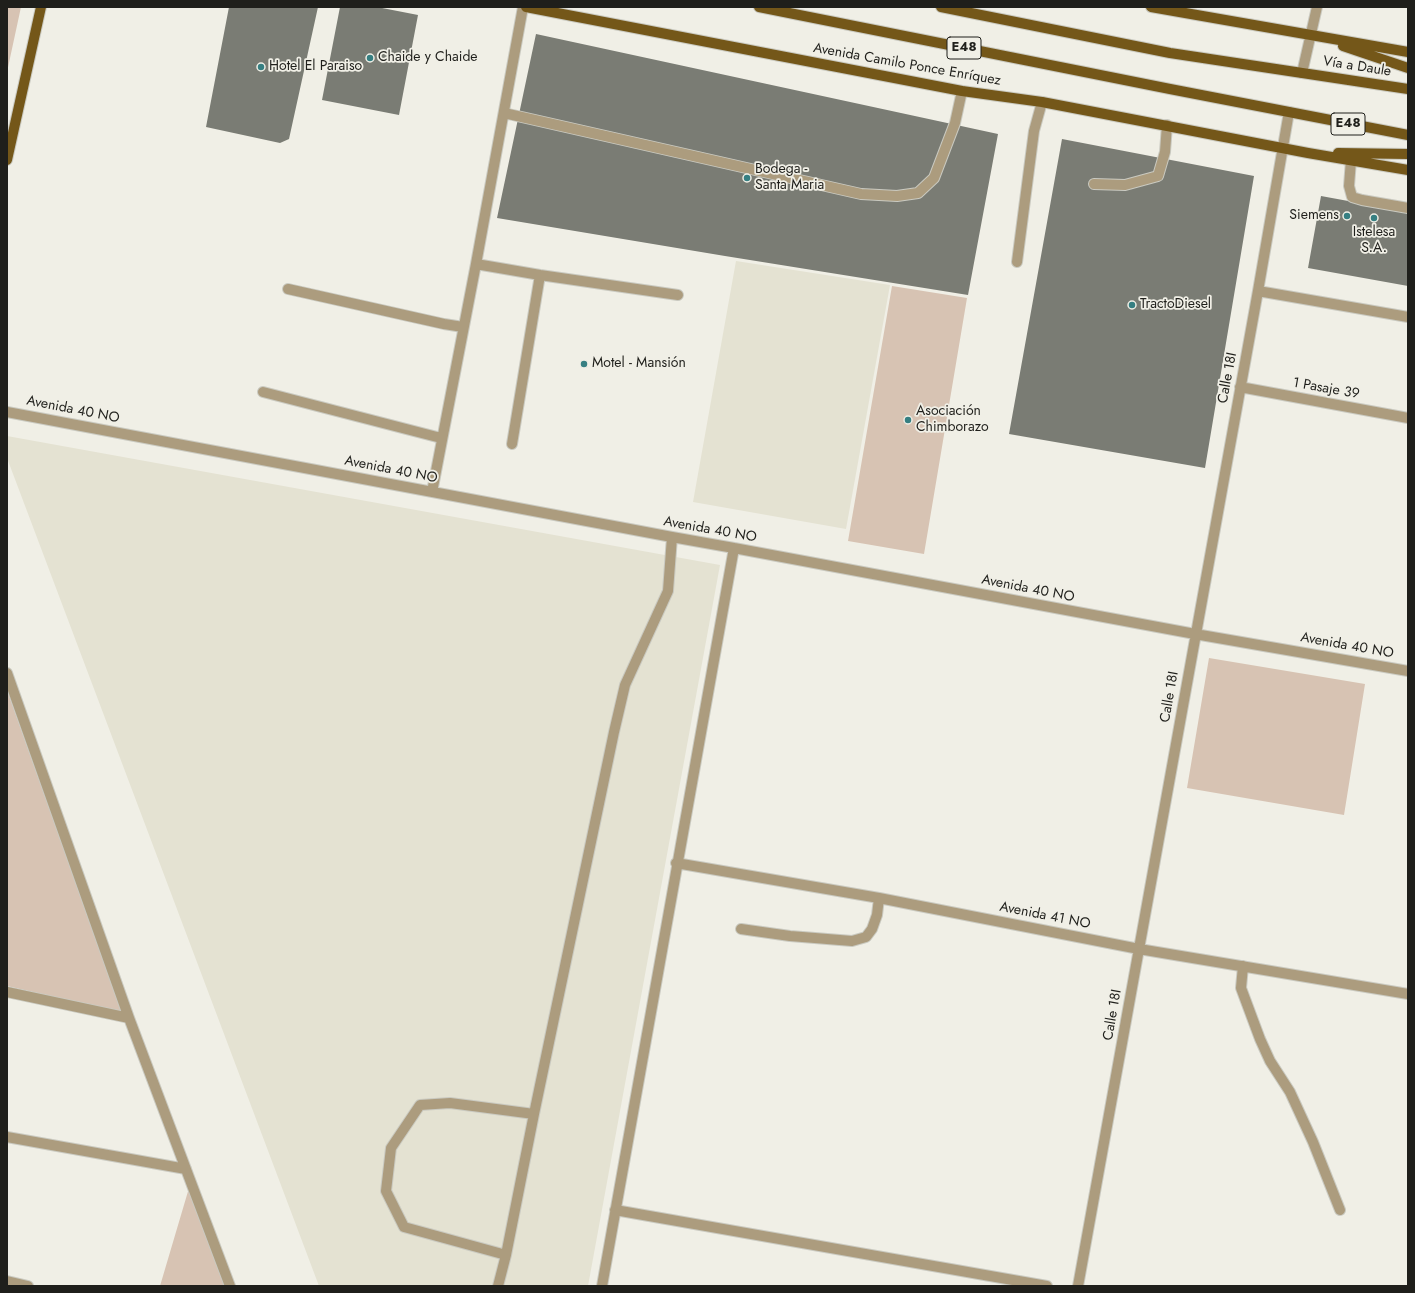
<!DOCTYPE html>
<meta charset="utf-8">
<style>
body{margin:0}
#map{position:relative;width:1415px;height:1293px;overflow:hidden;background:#f0efe6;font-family:Jost,sans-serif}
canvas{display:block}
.frame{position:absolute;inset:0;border:8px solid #1f1f1b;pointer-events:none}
</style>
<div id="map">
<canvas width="1415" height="1293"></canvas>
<div class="frame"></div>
</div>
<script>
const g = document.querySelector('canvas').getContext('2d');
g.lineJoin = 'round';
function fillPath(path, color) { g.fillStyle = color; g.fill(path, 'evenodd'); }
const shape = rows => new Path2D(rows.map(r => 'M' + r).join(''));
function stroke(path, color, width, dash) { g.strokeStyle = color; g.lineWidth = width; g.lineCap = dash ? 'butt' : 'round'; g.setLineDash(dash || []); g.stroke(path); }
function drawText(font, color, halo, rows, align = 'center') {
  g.font = font + ' Jost,sans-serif'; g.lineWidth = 3.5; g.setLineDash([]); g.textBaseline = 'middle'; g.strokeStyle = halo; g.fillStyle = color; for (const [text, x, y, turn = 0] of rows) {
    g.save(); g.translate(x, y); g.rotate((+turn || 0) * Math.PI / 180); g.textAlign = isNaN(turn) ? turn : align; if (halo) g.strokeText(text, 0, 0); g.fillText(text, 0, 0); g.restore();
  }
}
fillPath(shape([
 [736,261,890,285,846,529,693,502],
 [7,436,720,565,588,1286,319,1286,7,458]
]), '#e4e2d2');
fillPath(shape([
 [7,7,21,7,7,72],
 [892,286,967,298,924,554,848,541],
 [1209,658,1365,684,1344,815,1187,788],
 [7,690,122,1013,7,986],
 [189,1188,226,1286,160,1286]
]), '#d7c3b3');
fillPath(shape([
 [229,7,318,7,289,139,280,143,206,127],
 [340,7,377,7,418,15,399,115,322,100],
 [536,34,998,134,968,295,725,256,497,218],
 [1062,139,1254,176,1205,468,1009,434],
 [1321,196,1408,212,1408,286,1308,268]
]), '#7a7c74');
const minor = shape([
 [1302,73,1317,7],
 [504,113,861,194,897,196,918,193,934,178,955,123,962,91],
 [1351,160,1349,186,1352,197,1362,200,1408,208],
 [1094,184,1125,185,1158,176,1165,152,1167,125],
 [1017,262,1034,131,1042,102],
 [476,264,540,275,678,295],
 [288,289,444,324,463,327],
 [1258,291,1408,317],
 [1240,387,1408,418],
 [263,392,441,438],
 [7,412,672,537,734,548,1195,634,1408,671],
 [512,444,540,275],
 [432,492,476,264,523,7],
 [7,673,129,1018,230,1286],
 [676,863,879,898,1139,949,1408,994],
 [741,929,790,936,852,941,866,937,872,929,877,915,879,898],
 [1243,966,1241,988,1260,1039,1270,1061,1290,1092,1313,1142,1340,1210],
 [7,992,129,1018],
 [7,1137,186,1169],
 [615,1210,1047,1286],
 [506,1255,404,1227,386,1191,391,1148,420,1105,450,1103,534,1114],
 [7,1281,28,1286],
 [498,1286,506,1255,534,1114,614,732,625,685,668,591,672,537],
 [602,1286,734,548],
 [1078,1286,1258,291,1289,112]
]);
const major = shape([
 [526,7,962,91,1042,102,1308,153,1408,170],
 [759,7,1170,89,1408,135],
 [941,7,1170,53,1408,89],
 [1151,7,1408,52],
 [1343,46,1408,68],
 [1338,153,1408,154],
 [7,160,41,7]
]);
stroke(minor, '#cacac1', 12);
stroke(major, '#cacac1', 12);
stroke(minor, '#ac9c7e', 10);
stroke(major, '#745719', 10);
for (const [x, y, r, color] of [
 [370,58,4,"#367f82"],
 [261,67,4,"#367f82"],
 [747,178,4,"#367f82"],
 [1347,216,4,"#367f82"],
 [1374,218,4,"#367f82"],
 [1132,305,4,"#367f82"],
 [584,364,4,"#367f82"],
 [908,420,4,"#367f82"]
]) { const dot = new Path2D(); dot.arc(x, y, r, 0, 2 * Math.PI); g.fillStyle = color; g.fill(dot); stroke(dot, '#f0efe6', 1.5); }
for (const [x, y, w] of [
 [964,48,34],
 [1348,124,34]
]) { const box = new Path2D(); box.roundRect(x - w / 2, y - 11, w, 22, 3); g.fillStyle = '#f0efe6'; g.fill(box); stroke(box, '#1f1f1b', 1); }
drawText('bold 13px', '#1f1f1b', null, [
 ["E48",964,48],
 ["E48",1348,124]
]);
drawText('14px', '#1f1f1b', '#f0efe6', [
 ["Chaide y Chaide",378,58],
 ["Hotel El Paraiso",269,67],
 ["Bodega -",755,170],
 ["Santa Maria",755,186],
 ["Siemens",1339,216,"right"],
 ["Istelesa",1374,233,"center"],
 ["S.A.",1374,249,"center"],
 ["TractoDiesel",1140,305],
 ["Motel - Mansión",592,364],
 ["Asociación",916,412],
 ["Chimborazo",916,428]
], 'left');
drawText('14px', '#1f1f1b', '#f0efe6', [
 ["Avenida Camilo Ponce Enríquez",907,65,10],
 ["Vía a Daule",1357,67,9],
 ["Calle 18I",1228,378,-79],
 ["1 Pasaje 39",1326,389,10],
 ["Avenida 40 NO",73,410,11],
 ["Avenida 40 NO",391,470,11],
 ["Avenida 40 NO",710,530,10],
 ["Avenida 40 NO",1028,589,11],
 ["Avenida 40 NO",1347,646,10],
 ["Calle 18I",1170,697,-80],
 ["Avenida 41 NO",1045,916,11],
 ["Calle 18I",1113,1015,-80]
]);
</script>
